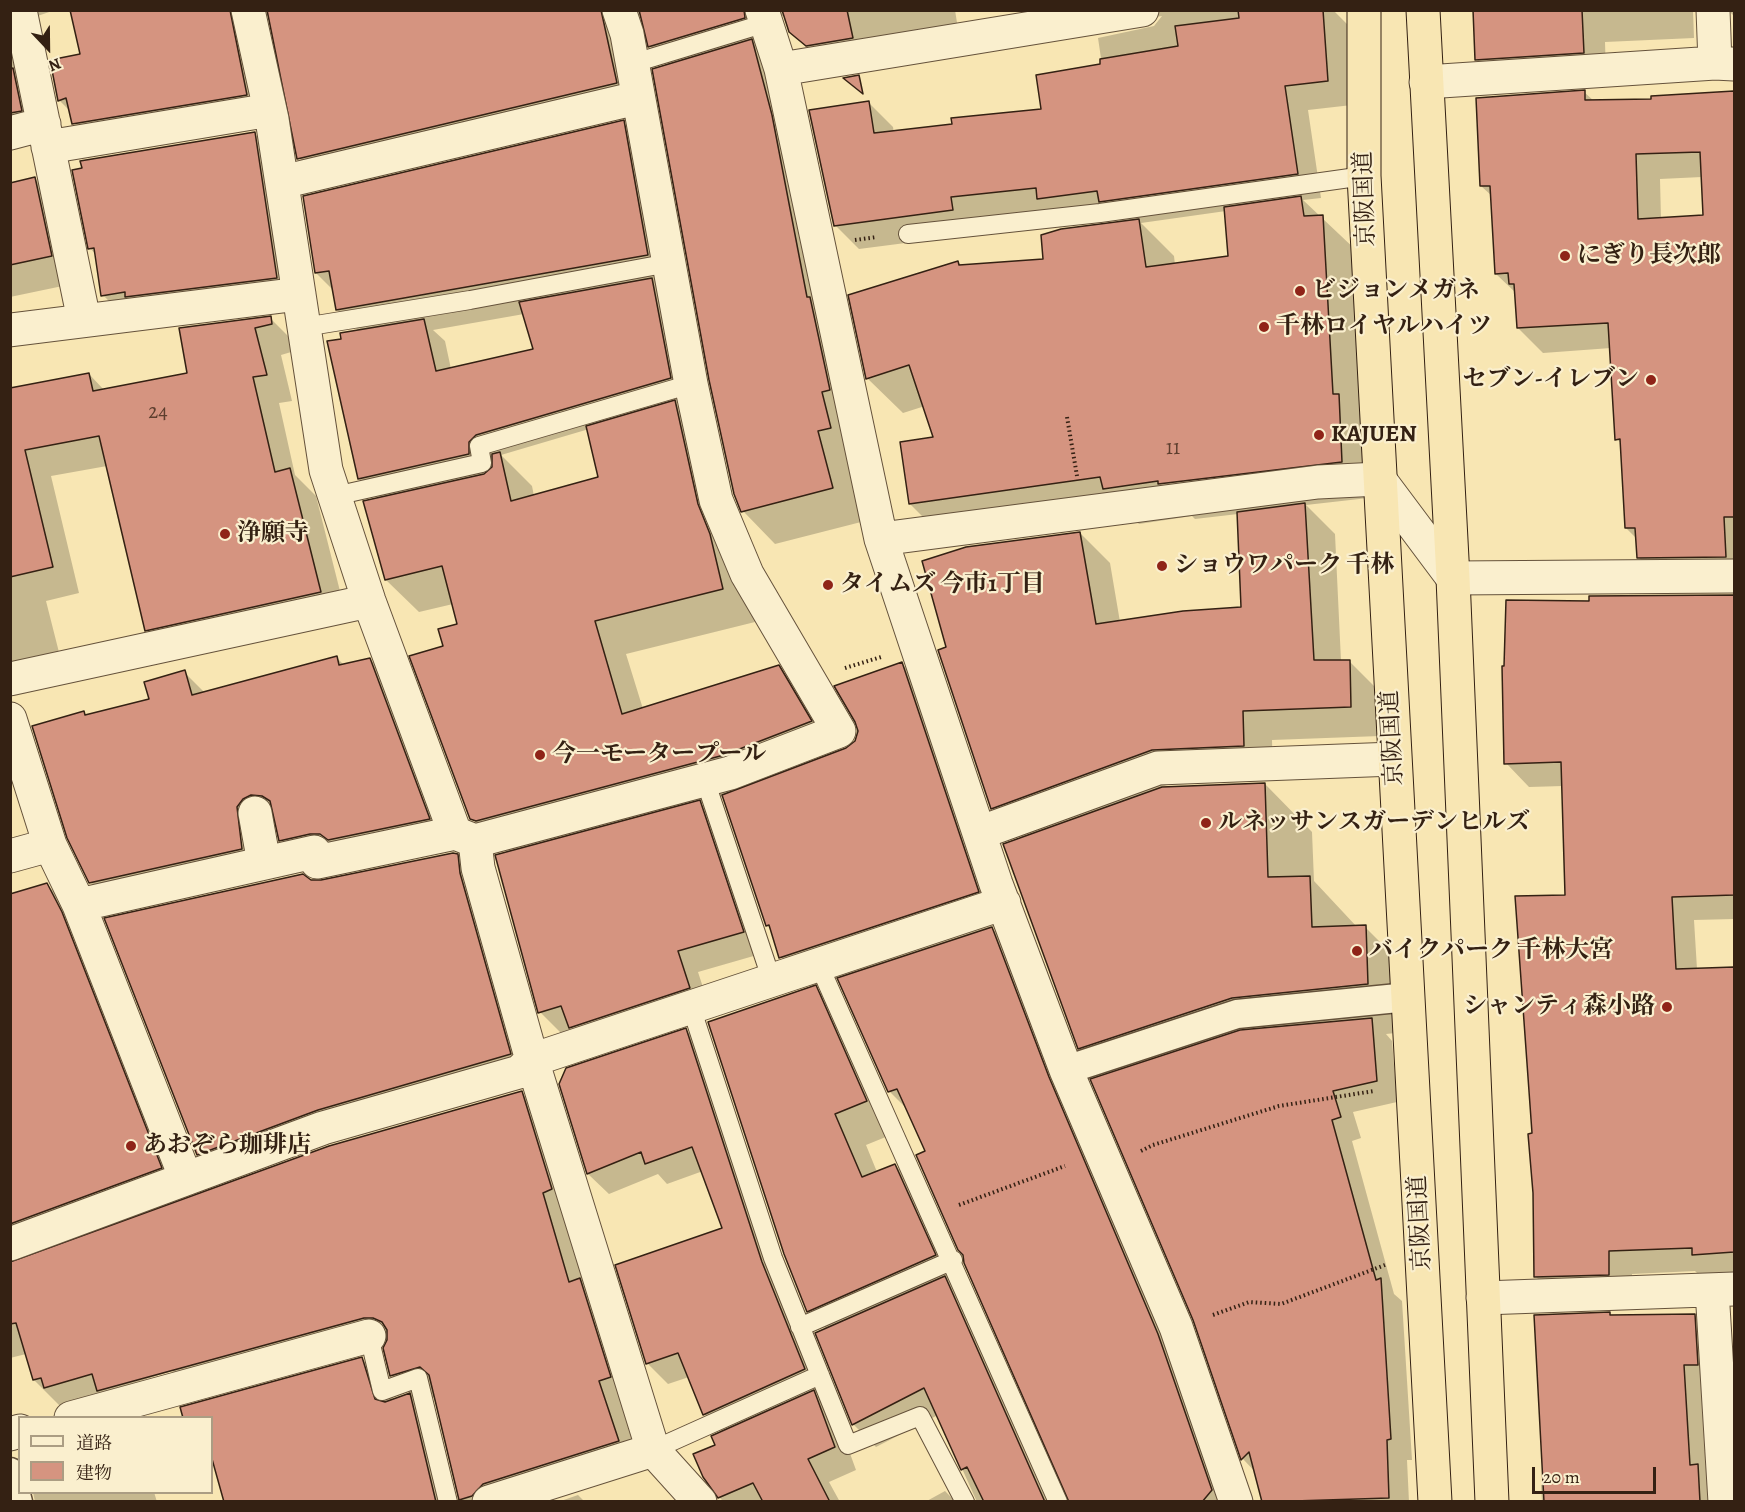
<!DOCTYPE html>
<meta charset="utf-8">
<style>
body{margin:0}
#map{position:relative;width:1745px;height:1512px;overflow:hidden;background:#f8e6b3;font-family:Alegreya,"Noto Serif JP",serif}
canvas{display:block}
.frame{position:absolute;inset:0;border:12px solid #342113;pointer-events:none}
.legend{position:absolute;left:18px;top:1416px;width:195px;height:78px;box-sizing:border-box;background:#faefce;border:2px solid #ab9d83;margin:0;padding:8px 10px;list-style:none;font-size:18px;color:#342113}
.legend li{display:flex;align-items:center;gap:12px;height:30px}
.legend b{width:30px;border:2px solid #ab9d83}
.north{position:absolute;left:18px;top:18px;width:60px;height:60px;-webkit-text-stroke:4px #faefce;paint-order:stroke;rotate:158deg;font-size:16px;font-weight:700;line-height:24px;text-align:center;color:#342113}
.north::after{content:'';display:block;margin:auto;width:21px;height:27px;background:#342113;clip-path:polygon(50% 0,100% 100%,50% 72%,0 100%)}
.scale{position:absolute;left:1532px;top:1467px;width:124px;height:27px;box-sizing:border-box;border:3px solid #342113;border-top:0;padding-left:8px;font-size:18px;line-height:21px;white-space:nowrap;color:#342113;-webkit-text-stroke:4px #faefce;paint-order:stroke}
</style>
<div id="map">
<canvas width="1745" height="1512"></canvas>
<div class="frame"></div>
<ul class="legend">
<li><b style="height:8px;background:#faefce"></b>道路</li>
<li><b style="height:16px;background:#d59480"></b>建物</li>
</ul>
<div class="north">N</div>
<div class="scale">20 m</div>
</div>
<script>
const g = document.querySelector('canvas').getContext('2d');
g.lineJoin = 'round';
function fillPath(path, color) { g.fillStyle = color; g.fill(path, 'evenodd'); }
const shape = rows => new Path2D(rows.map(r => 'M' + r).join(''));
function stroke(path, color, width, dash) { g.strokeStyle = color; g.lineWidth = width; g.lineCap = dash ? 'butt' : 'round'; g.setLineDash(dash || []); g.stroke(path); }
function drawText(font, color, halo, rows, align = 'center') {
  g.font = font + ' Alegreya,"Noto Serif JP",serif'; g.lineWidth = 4.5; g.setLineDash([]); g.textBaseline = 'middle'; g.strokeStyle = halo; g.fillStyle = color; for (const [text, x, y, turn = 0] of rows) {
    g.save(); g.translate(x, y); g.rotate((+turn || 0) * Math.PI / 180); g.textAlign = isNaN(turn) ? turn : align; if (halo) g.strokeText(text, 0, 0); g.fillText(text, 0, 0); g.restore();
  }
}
fillPath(shape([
 [10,10,55,10,23,21,45,135,10,146],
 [72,10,955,10,961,48,815,56,790,31,785,16,780,16,768,42,756,46,784,74,865,521,775,544,743,511,669,66,650,46,641,16,629,22,640,108,323,183,299,158,270,15,260,20,271,119,98,148,74,123,71,112,59,100,82,55],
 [1074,10,1333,10,1347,24,1352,105,1308,110,1321,198,1303,200,1358,252,1377,497,1306,505,1335,534,1341,661,1349,661,1379,691,1380,736,1272,740,1273,775,1182,780,1161,787,1265,784,1312,832,1314,881,1357,927,1365,927,1412,974,1415,1031,1386,1034,1392,1041,1397,1102,1353,1112,1361,1138,1352,1141,1394,1294,1402,1301,1412,1460,1407,1460,1409,1502,1263,1502,1259,1476,1243,1459,1107,1076,1079,1048,1023,839,992,808,948,648,1080,533,1110,563,1120,622,1243,609,1238,514,1195,519,1192,516,1139,524,1128,513,945,539,910,504,935,438,925,406,903,413,867,378,958,262,962,266,1045,260,1122,223,1115,216,859,249,835,225,868,102,893,127,894,133,1043,111,1102,65,1098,38,1154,26,1162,16,1091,27],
 [1226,211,1230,257,1175,265,1174,256,1141,223],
 [1476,10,1693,10,1694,38,1605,42,1606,75,1499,82,1476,59],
 [1728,10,1734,10,1734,21,1733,15],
 [1584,92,1594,101,1653,101,1653,97,1734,92,1734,582,1663,582,1638,557,1637,539,1626,528,1622,444,1617,439,1611,348,1543,353,1518,328,1516,293,1496,274,1492,196,1481,186],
 [1702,177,1704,217,1661,220,1660,179],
 [623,122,655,153,691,399,676,403,708,435,755,622,626,654,643,709,778,667,811,700,842,752,855,743,902,664,932,694,1008,922,991,927,1014,951,1230,1502,1069,1502,964,1254,927,1152,908,1110,889,1091,839,978,814,986,847,1019,898,1132,866,1145,877,1172,895,1165,926,1197,1057,1502,977,1502,938,1415,876,1447,853,1424,826,1329,808,1311,812,988,781,957,772,930,767,925,724,796,700,803,721,823,764,953,698,972,710,1009,561,1033,540,1012,509,853,471,818,445,647,459,625,453,604,419,612,386,580,380,499,359,479,342,340,359,331,337,310,334,291,316,273],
 [524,314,535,350,451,369,445,341,433,330],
 [589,429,600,479,534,496,532,486,501,455],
 [494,459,494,468,489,472,489,463],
 [254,133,286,165,308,309,134,327,103,295,96,255,90,248],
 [35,179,62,206,77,283,10,297,10,184],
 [270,318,297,345,298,350,281,355,292,401,279,403,295,475,316,496,347,619,173,656,146,630,107,466,51,476,79,593,46,601,66,680,10,694,10,389,89,374,105,391,189,374,181,329],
 [1734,596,1734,919,1694,920,1697,969,1734,968,1734,1294,1718,1294,1695,1271,1632,1274,1632,1298,1559,1300,1536,1277,1533,1135,1566,896,1563,786,1529,787,1506,763,1591,603,1590,597],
 [337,658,344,665,370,659,395,685,454,845,306,866,280,840,276,821,268,825,267,874,117,908,91,883,83,713,87,716,151,700,184,672,205,693],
 [457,856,480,879,532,1078,221,1177,198,1154,311,881,321,882],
 [47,885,74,911,187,1194,30,1253,18,1262,521,1092,548,1119,644,1468,538,1502,459,1502,435,1397,417,1402,456,1502,226,1502,216,1468,212,1464,212,1418,362,1359,389,1386,393,1401,410,1394,391,1375,384,1346,198,1397,172,1371,60,1406,34,1380,26,1354,10,1358,10,896],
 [686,1030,707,1051,825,1390,816,1394,836,1415,856,1470,829,1482,840,1502,724,1502,719,1497,717,1445,723,1433,704,1414,689,1377,668,1384,647,1363,724,1229,703,1171,667,1184,658,1174,609,1194,588,1174,561,1084],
 [1610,1314,1613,1317,1694,1316,1718,1339,1722,1502,1542,1502,1541,1485,1545,1485],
 [945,1491,956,1502,925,1502],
 [33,1492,154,1492,157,1502,35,1502],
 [578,1495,585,1502,558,1502]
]), '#0003');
const building = shape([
 [70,10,230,10,247,95,72,124,66,98,58,101,50,60,80,54,70,10],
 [267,10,601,10,617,83,297,159,267,10],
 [639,10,744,10,745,18,648,47,639,10],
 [782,10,847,10,853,38,806,46,789,32,782,10],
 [1238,10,1323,10,1328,81,1285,86,1298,174,1099,202,1097,191,1037,199,1036,188,951,197,953,210,834,226,809,110,869,101,874,133,952,124,951,118,1041,109,1036,75,1100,64,1100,59,1178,46,1175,26,1239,18,1238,10],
 [1473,10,1582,10,1584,53,1475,60,1473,10],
 [752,39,772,115,807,297,810,297,830,390,822,392,831,428,818,431,833,488,741,512,734,494,709,380,652,69,752,39],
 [13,68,22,111,10,113,10,69,13,68],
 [859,75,863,94,843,78,859,75],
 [1585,90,1585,100,1651,99,1651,96,1734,91,1734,517,1724,517,1726,557,1637,558,1635,528,1625,528,1620,439,1615,440,1608,323,1517,328,1514,284,1509,284,1508,273,1495,274,1490,186,1480,186,1476,98,1585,90],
 [1700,152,1703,215,1638,219,1636,154,1700,152],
 [624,120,648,255,336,310,329,271,315,273,303,196,624,120],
 [255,132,277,278,125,297,125,292,101,296,94,248,88,249,72,170,82,168,80,161,255,132],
 [35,177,52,256,10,265,10,183,35,177],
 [1301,196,1304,216,1323,215,1333,394,1339,394,1342,462,1158,484,1158,481,1103,489,1100,477,909,504,900,442,933,437,909,365,866,379,848,295,958,261,959,265,1043,259,1041,235,1061,229,1139,219,1146,267,1228,256,1224,207,1301,196],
 [652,278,671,378,476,435,469,442,469,454,358,479,327,341,341,339,340,333,424,319,436,371,533,349,519,302,652,278],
 [271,316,272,324,255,328,267,375,253,377,275,472,290,468,321,592,145,631,99,436,25,450,53,567,10,577,10,388,89,373,93,391,187,373,179,328,271,316],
 [675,400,698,504,710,534,723,589,595,621,622,714,779,665,812,721,724,755,476,821,470,819,409,656,443,646,438,629,457,624,442,566,385,580,363,501,484,474,492,467,492,454,500,452,511,501,598,477,586,426,675,400],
 [1305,503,1314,660,1350,660,1351,707,1243,711,1244,746,1152,750,991,809,938,650,946,647,922,561,966,547,1080,532,1096,624,1183,611,1241,607,1237,512,1305,503],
 [1734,595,1734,895,1672,897,1676,969,1734,967,1734,1252,1692,1255,1692,1248,1609,1251,1609,1275,1534,1277,1533,1193,1528,1134,1532,1133,1515,896,1565,895,1561,762,1504,764,1502,666,1504,666,1506,600,1589,601,1589,596,1734,595],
 [337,656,339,665,370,658,430,819,328,840,320,834,310,834,279,841,270,801,262,796,251,795,243,799,237,807,242,849,89,883,67,838,32,726,84,711,85,715,149,699,144,682,185,670,192,695,337,656],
 [902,662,979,892,779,958,769,925,766,926,722,795,846,748,855,741,858,731,855,722,834,686,902,662],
 [1265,783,1268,877,1310,876,1312,927,1366,925,1368,984,1232,998,1078,1049,1003,844,1162,787,1265,783],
 [700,800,744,932,678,951,690,988,569,1028,561,1006,538,1013,495,855,700,800],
 [453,853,458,854,460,873,511,1054,318,1110,197,1155,104,918,303,874,311,880,321,880,453,853],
 [47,883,62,912,162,1168,10,1224,10,894,47,883],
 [992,927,1049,1077,1158,1334,1212,1490,1202,1502,1069,1502,964,1263,963,1255,958,1250,916,1155,925,1151,897,1089,888,1092,837,978,992,927],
 [816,985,867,1101,835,1114,862,1177,895,1164,936,1255,807,1312,784,1254,708,1022,816,985],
 [1372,1018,1377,1081,1333,1091,1341,1117,1332,1120,1376,1280,1381,1278,1391,1439,1387,1440,1389,1498,1262,1502,1249,1452,1241,1460,1193,1320,1090,1079,1240,1030,1372,1018],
 [686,1028,762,1262,805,1369,703,1415,678,1353,646,1364,615,1265,722,1228,692,1147,645,1164,641,1152,587,1174,559,1084,566,1068,686,1028],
 [522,1091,552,1189,543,1193,569,1282,580,1278,611,1377,599,1381,619,1441,483,1484,472,1496,459,1500,429,1375,420,1367,390,1376,383,1348,387,1340,387,1330,382,1322,373,1318,364,1318,97,1391,92,1374,44,1388,41,1378,33,1380,16,1323,10,1324,10,1262,329,1146,522,1091],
 [945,1276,1045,1502,984,1502,967,1467,961,1470,924,1388,852,1425,815,1333,945,1276],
 [1610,1312,1610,1315,1695,1314,1698,1365,1684,1365,1690,1465,1698,1464,1700,1502,1544,1502,1534,1315,1610,1312],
 [362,1357,375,1399,385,1402,410,1393,436,1502,224,1502,212,1459,212,1418,183,1418,180,1407,362,1357],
 [814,1390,835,1447,808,1459,830,1502,763,1502,753,1483,718,1498,703,1477,693,1454,715,1445,711,1436,814,1390]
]);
fillPath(building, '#d59480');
stroke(building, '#342113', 1.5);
const service = shape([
 [631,64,766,23],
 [908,234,1100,213,1364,176],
 [304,327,470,300,669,263],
 [335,496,482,463,479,446,691,384],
 [705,780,772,981],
 [819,965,1058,1502],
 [691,1007,773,1258,848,1445,920,1416,965,1502],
 [800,1327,953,1260],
 [369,1336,382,1391,418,1378,448,1502],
 [653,1450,820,1375]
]);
const pedestrian = shape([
 [1066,1070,1237,1014,1408,997],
 [10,1472,18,1502]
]);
const minor = shape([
 [20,10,84,320],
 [248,10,272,119,326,470,369,601,455,833],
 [762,10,781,69,881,539,996,884,1066,1070,1176,1327,1236,1502],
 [1713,10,1715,63],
 [781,69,1142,10],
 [1426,82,1715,63,1734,64],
 [10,133,44,124],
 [48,147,270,110],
 [282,182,637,98],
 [10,330,299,294],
 [881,539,1318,482,1379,479,1453,578,1734,576],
 [10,679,369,601],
 [10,719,50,845,79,905,186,1179],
 [255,813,264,863],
 [979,833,1158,768,1394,759],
 [475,841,478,868,532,1060,653,1450,700,1502],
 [10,856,50,845],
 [79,905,314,852,317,862,455,833,475,841,730,773,839,731,747,574,716,500,691,384,627,34,619,10],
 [10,1244,323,1128,519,1072,532,1060,1004,903],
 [1712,1290,1725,1502],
 [1483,1298,1734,1289],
 [71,1418,369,1336],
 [10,1434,20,1431],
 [489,1502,653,1450]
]);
const trunk = shape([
 [1364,10,1364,176,1435,1502],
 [1423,10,1453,578,1492,1502]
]);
stroke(service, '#65523b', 20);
stroke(pedestrian, '#65523b', 31);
stroke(minor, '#65523b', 35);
stroke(trunk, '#342113', 35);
stroke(shape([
 [855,240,877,237],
 [1067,417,1077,476],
 [845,668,881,657],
 [1141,1151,1153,1145,1279,1106,1374,1091],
 [959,1205,1065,1166],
 [1213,1315,1249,1302,1281,1304,1385,1265]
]), '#342113', 4, [1.5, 3]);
stroke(service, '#faefce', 18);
stroke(pedestrian, '#faefce', 28);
stroke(minor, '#faefce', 33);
stroke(trunk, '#f8e6b3', 33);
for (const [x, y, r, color] of [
 [1565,256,6,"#8f2418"],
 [1300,291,6,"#8f2418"],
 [1264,327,6,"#8f2418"],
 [1651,380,6,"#8f2418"],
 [1319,435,6,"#8f2418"],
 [225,534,6,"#8f2418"],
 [1162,566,6,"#8f2418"],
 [828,585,6,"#8f2418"],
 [540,755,6,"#8f2418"],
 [1206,823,6,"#8f2418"],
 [1357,951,6,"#8f2418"],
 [1667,1007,6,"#8f2418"],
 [131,1146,6,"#8f2418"]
]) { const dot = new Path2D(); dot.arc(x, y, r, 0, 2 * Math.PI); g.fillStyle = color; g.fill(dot); stroke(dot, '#faefce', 2); }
drawText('21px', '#5c3e2e', null, [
 ["24",158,413],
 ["11",1173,449]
]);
drawText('24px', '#342113', '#faefce', [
 ["京阪国道",1366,199,-92],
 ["京阪国道",1393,738,-93],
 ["京阪国道",1421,1223,-93]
]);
drawText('bold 24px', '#342113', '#faefce', [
 ["にぎり長次郎",1577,256],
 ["ビジョンメガネ",1312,291],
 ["千林ロイヤルハイツ",1276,327],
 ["セブン-イレブン",1639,380,"right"],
 ["KAJUEN",1331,435],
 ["浄願寺",237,534],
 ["ショウワパーク 千林",1174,566],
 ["タイムズ 今市1丁目",840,585],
 ["今一モータープール",552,755],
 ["ルネッサンスガーデンヒルズ",1218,823],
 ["バイクパーク 千林大宮",1369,951],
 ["シャンティ森小路",1655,1007,"right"],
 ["あおぞら珈琲店",143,1146]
], 'left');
</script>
